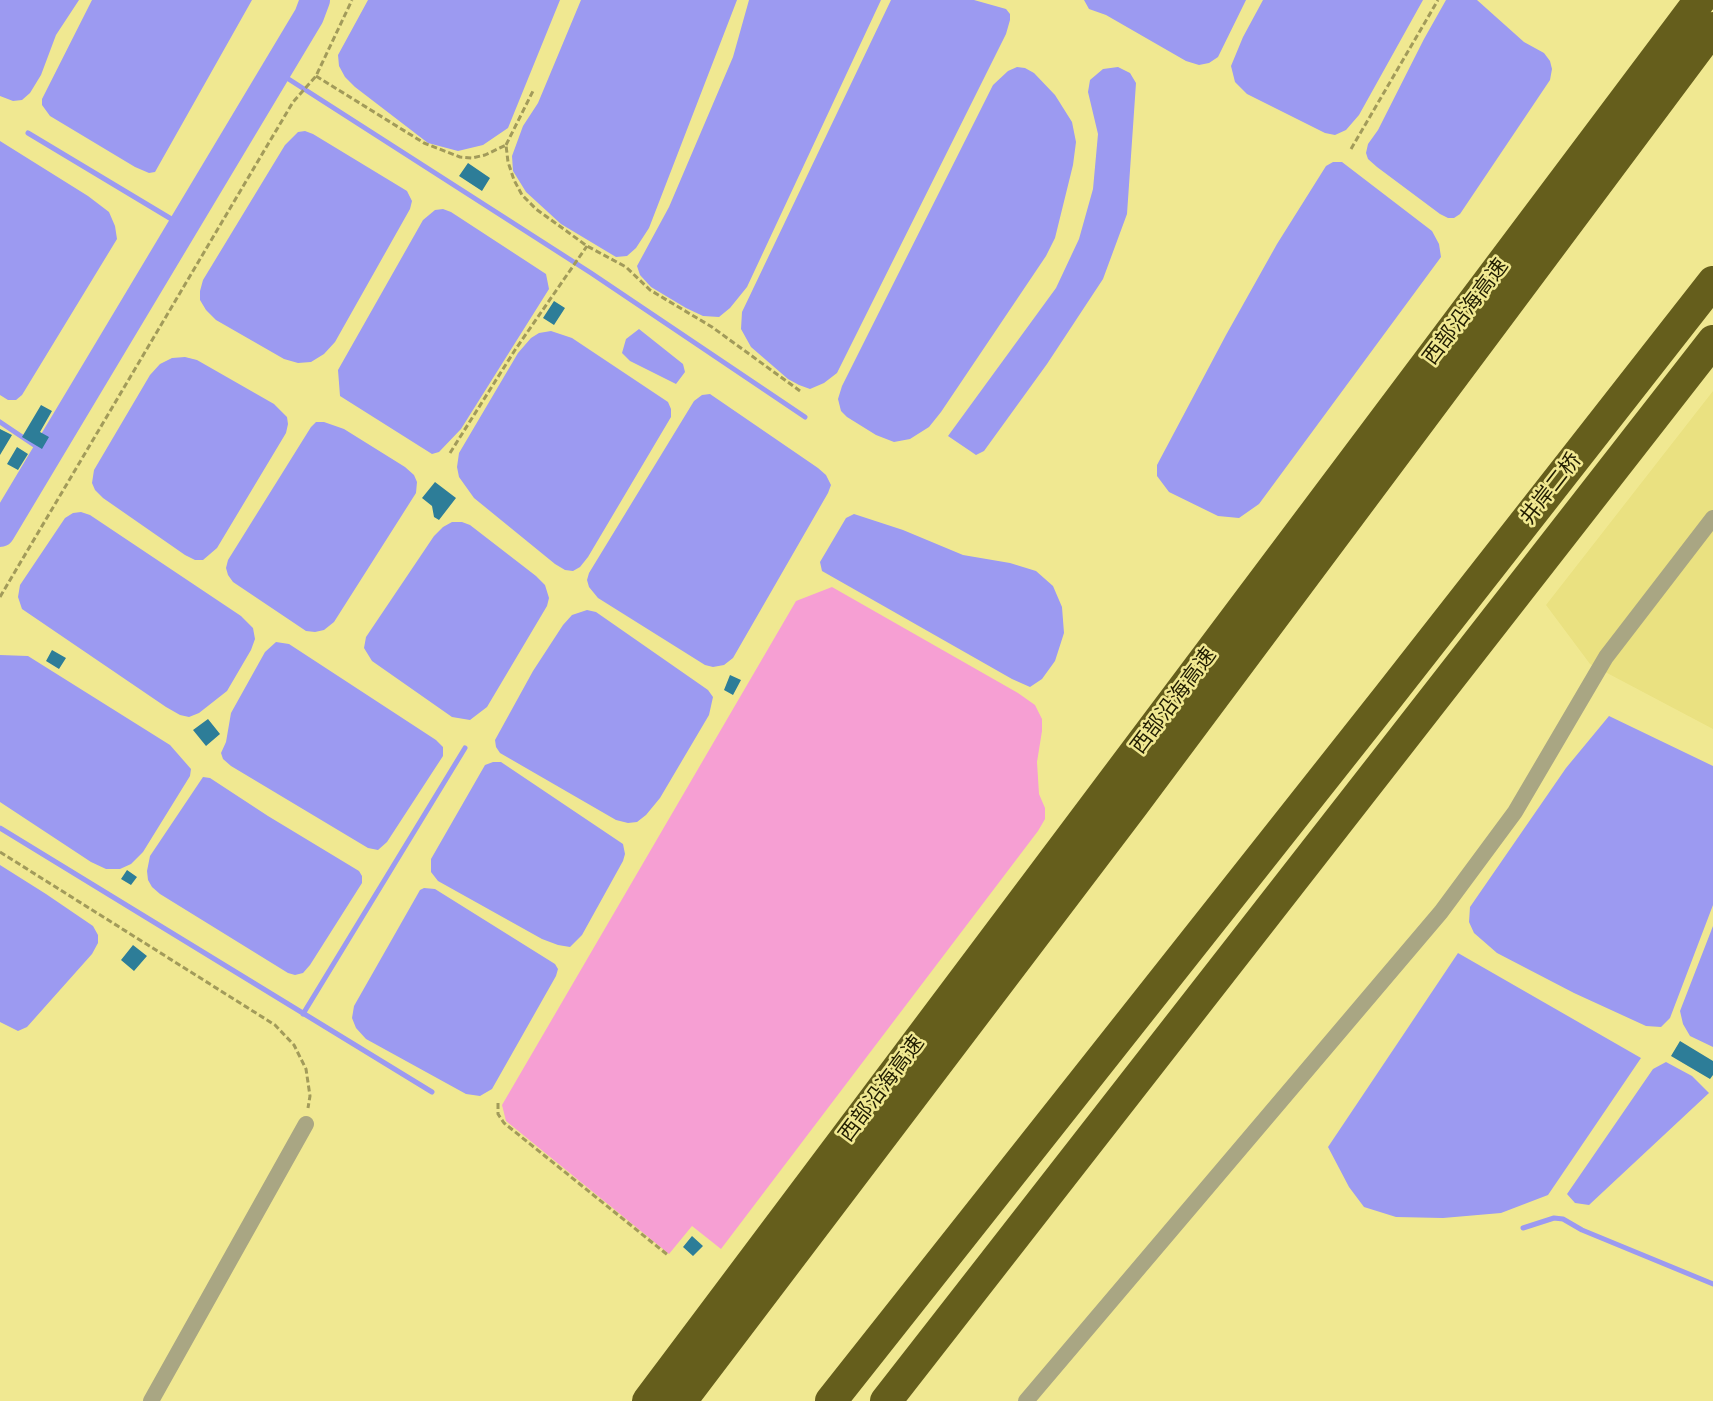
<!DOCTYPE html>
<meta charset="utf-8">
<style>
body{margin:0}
canvas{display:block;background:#f0e891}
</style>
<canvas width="1713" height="1401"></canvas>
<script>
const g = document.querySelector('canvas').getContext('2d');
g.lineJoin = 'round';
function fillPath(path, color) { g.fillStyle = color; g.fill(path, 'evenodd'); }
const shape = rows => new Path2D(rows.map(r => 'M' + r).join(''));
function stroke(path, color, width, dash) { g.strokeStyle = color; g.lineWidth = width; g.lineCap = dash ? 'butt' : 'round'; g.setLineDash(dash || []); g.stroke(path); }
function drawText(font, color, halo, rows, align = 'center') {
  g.font = font + ' "Zilla Slab","Noto Sans SC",serif'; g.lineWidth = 5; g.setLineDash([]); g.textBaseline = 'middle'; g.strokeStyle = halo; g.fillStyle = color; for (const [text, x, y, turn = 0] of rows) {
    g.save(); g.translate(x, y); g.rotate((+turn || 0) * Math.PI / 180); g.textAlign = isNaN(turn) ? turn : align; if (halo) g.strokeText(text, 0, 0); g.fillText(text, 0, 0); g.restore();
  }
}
fillPath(shape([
 [1713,391,1713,729,1590,664,1546,605]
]), '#eae181');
fillPath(shape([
 [832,587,1018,693,1035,705,1042,719,1042,731,1037,762,1039,794,1045,808,1045,819,1038,831,721,1249,692,1226,669,1254,506,1121,502,1105,796,601]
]), '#f69fd3');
fillPath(shape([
 [0,0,79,0,56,35,41,75,30,93,22,100,13,101,0,96],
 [92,0,252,0,155,172,149,173,135,167,50,116,42,105,42,99],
 [368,0,560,0,508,128,483,145,458,151,428,143,355,87,345,77,339,66,338,55],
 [581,0,737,0,649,228,636,248,627,256,616,257,561,224,526,192,513,171,512,156,523,126,538,103],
 [749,0,881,0,747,287,730,308,719,317,703,316,686,308,651,287,640,275,637,266,669,207,733,57],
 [891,0,974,0,1006,9,1010,14,1010,20,1006,34,837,373,824,383,810,389,799,385,788,379,751,347,741,329,742,312],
 [1084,0,1246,0,1218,57,1209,63,1199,65,1186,61,1106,15,1089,9],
 [1263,0,1423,0,1359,115,1346,130,1335,135,1325,133,1247,94,1235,82,1231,66,1243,37],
 [1446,0,1477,0,1524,42,1544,53,1550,61,1552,69,1550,80,1460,214,1454,218,1448,218,1440,214,1377,167,1368,159,1366,153,1368,144,1378,130,1424,39],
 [1017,67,1025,68,1034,73,1055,95,1072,122,1076,142,1073,165,1055,238,1046,256,941,412,929,427,910,439,894,442,876,435,847,417,841,411,838,399,842,386,993,85,1008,71],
 [1118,67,1130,73,1136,83,1127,214,1103,279,1047,364,984,451,976,455,948,436,1056,288,1079,239,1093,189,1098,134,1088,92,1090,80,1103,69],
 [305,131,313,134,407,191,412,201,410,209,335,342,324,354,311,362,298,363,284,359,216,320,206,310,200,300,200,291,203,280,285,145,298,132],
 [0,141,88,196,109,212,115,226,117,239,22,395,16,400,8,400,0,395],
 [1333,162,1342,162,1432,231,1439,244,1441,257,1259,504,1239,518,1218,516,1169,492,1157,476,1157,465,1226,335,1277,244,1326,166],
 [443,209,451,212,546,274,549,289,461,429,439,452,432,454,340,396,338,370,423,220,435,210],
 [639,329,683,364,685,372,676,384,630,361,622,353,626,339],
 [551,331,572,338,668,402,671,409,671,417,588,557,580,567,573,571,565,570,555,564,474,498,459,477,457,467,459,453,518,353,531,338,539,333],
 [185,357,197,360,274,404,287,417,288,424,286,433,217,548,203,560,195,560,185,555,103,498,95,490,92,483,94,470,150,375,160,364,172,358],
 [710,394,818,468,826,475,831,485,828,493,733,658,724,665,713,667,705,665,598,598,589,587,587,580,589,573,694,401,702,395],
 [316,422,324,422,344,429,405,467,414,475,417,482,416,493,334,622,324,630,315,632,306,631,233,582,228,575,226,568,228,560,311,427],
 [81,512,90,515,241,616,253,628,255,639,251,650,227,691,199,713,189,717,180,715,166,707,22,609,18,597,20,585,65,518,73,513],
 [854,514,903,530,963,555,1010,563,1036,571,1053,586,1062,607,1064,633,1055,661,1042,679,1030,687,1012,679,822,571,820,562,846,518],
 [452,522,462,522,470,525,536,576,545,585,549,598,547,606,487,707,470,720,452,717,372,661,364,648,366,637,434,536,443,527],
 [587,610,596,612,708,690,713,697,709,715,660,798,646,815,637,822,628,823,616,820,500,753,496,747,495,740,533,671,563,625,572,615],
 [276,642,289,644,436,740,443,747,443,756,387,842,378,850,368,848,231,766,223,759,221,753,226,742,231,713,265,652],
 [0,655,28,656,170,745,191,769,190,776,143,852,131,864,120,869,106,869,91,862,0,802],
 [1609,716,1713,766,1713,905,1670,1018,1661,1027,1646,1026,1574,993,1497,953,1474,933,1469,922,1470,907,1566,768],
 [493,762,501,762,623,844,625,854,623,861,582,935,570,947,558,945,542,939,438,881,431,872,431,859,485,765],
 [203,777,210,778,268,816,359,871,362,876,362,883,310,965,303,973,295,975,288,973,160,894,152,887,148,880,147,871,150,856],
 [0,865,46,894,93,926,98,935,98,943,92,954,27,1027,18,1031,0,1022],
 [424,888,435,889,555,964,558,969,556,976,492,1089,480,1096,466,1094,366,1039,356,1028,352,1018,354,1006,420,890],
 [1713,926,1713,1047,1690,1036,1683,1024,1680,1011],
 [1458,953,1641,1058,1548,1195,1501,1213,1443,1218,1396,1217,1364,1207,1349,1187,1328,1147],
 [1666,1062,1692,1076,1709,1093,1589,1205,1575,1203,1567,1194,1653,1069]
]), '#9c9af1');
stroke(shape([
 [276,71,591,273,805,417],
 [28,133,183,226],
 [0,422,46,453],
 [0,828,432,1092],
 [303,1014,465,748],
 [1523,1228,1554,1218,1563,1219,1582,1230,1713,1284]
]), '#9c9af1', 5);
stroke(shape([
 [0,532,309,16,315,0]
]), '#9c9af1', 30);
fillPath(shape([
 [468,163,490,178,482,191,459,176],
 [554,301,565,308,554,325,543,318],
 [41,405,52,411,40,432,49,437,42,449,22,437],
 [0,429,12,435,0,455],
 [17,447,28,454,18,470,7,464],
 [435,482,456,498,439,520,434,517,432,506,422,498],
 [52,650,66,658,59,669,46,661],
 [730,675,741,680,733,695,724,690],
 [208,719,220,734,206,746,193,730],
 [127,870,137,877,131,885,121,879],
 [133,945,147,956,134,971,121,960],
 [1680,1041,1713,1061,1713,1075,1710,1079,1671,1056],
 [692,1236,703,1246,693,1256,683,1247]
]), '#2d7d98');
stroke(shape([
 [316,76,424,143,460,157,472,158,485,155,506,145,508,162,514,180,522,195,536,209,587,246,626,267,650,290,712,327,800,391],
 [506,145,534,89],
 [1351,149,1438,0],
 [450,453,515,350,587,246],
 [0,597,293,102,316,76,352,0],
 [0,852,275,1025,294,1045,306,1069,310,1096,308,1108],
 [498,1103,498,1114,504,1123,669,1256]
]), '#a29b5a', 3, [6, 3]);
stroke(shape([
 [151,1401,306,1124],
 [1026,1401,1441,912,1515,812,1606,657,1713,518]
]), '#a9a683', 16);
stroke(shape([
 [648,1401,1700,0],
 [681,1401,1133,805,1713,28],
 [831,1401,1388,697,1713,282],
 [886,1401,1713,341]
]), '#655e1c', 32);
drawText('21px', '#211d00', '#f0e891', [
 ["西部沿海高速",1466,312,-53],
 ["井岸二桥",1551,489,-52],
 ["西部沿海高速",1174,701,-53],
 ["西部沿海高速",882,1089,-53]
]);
</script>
